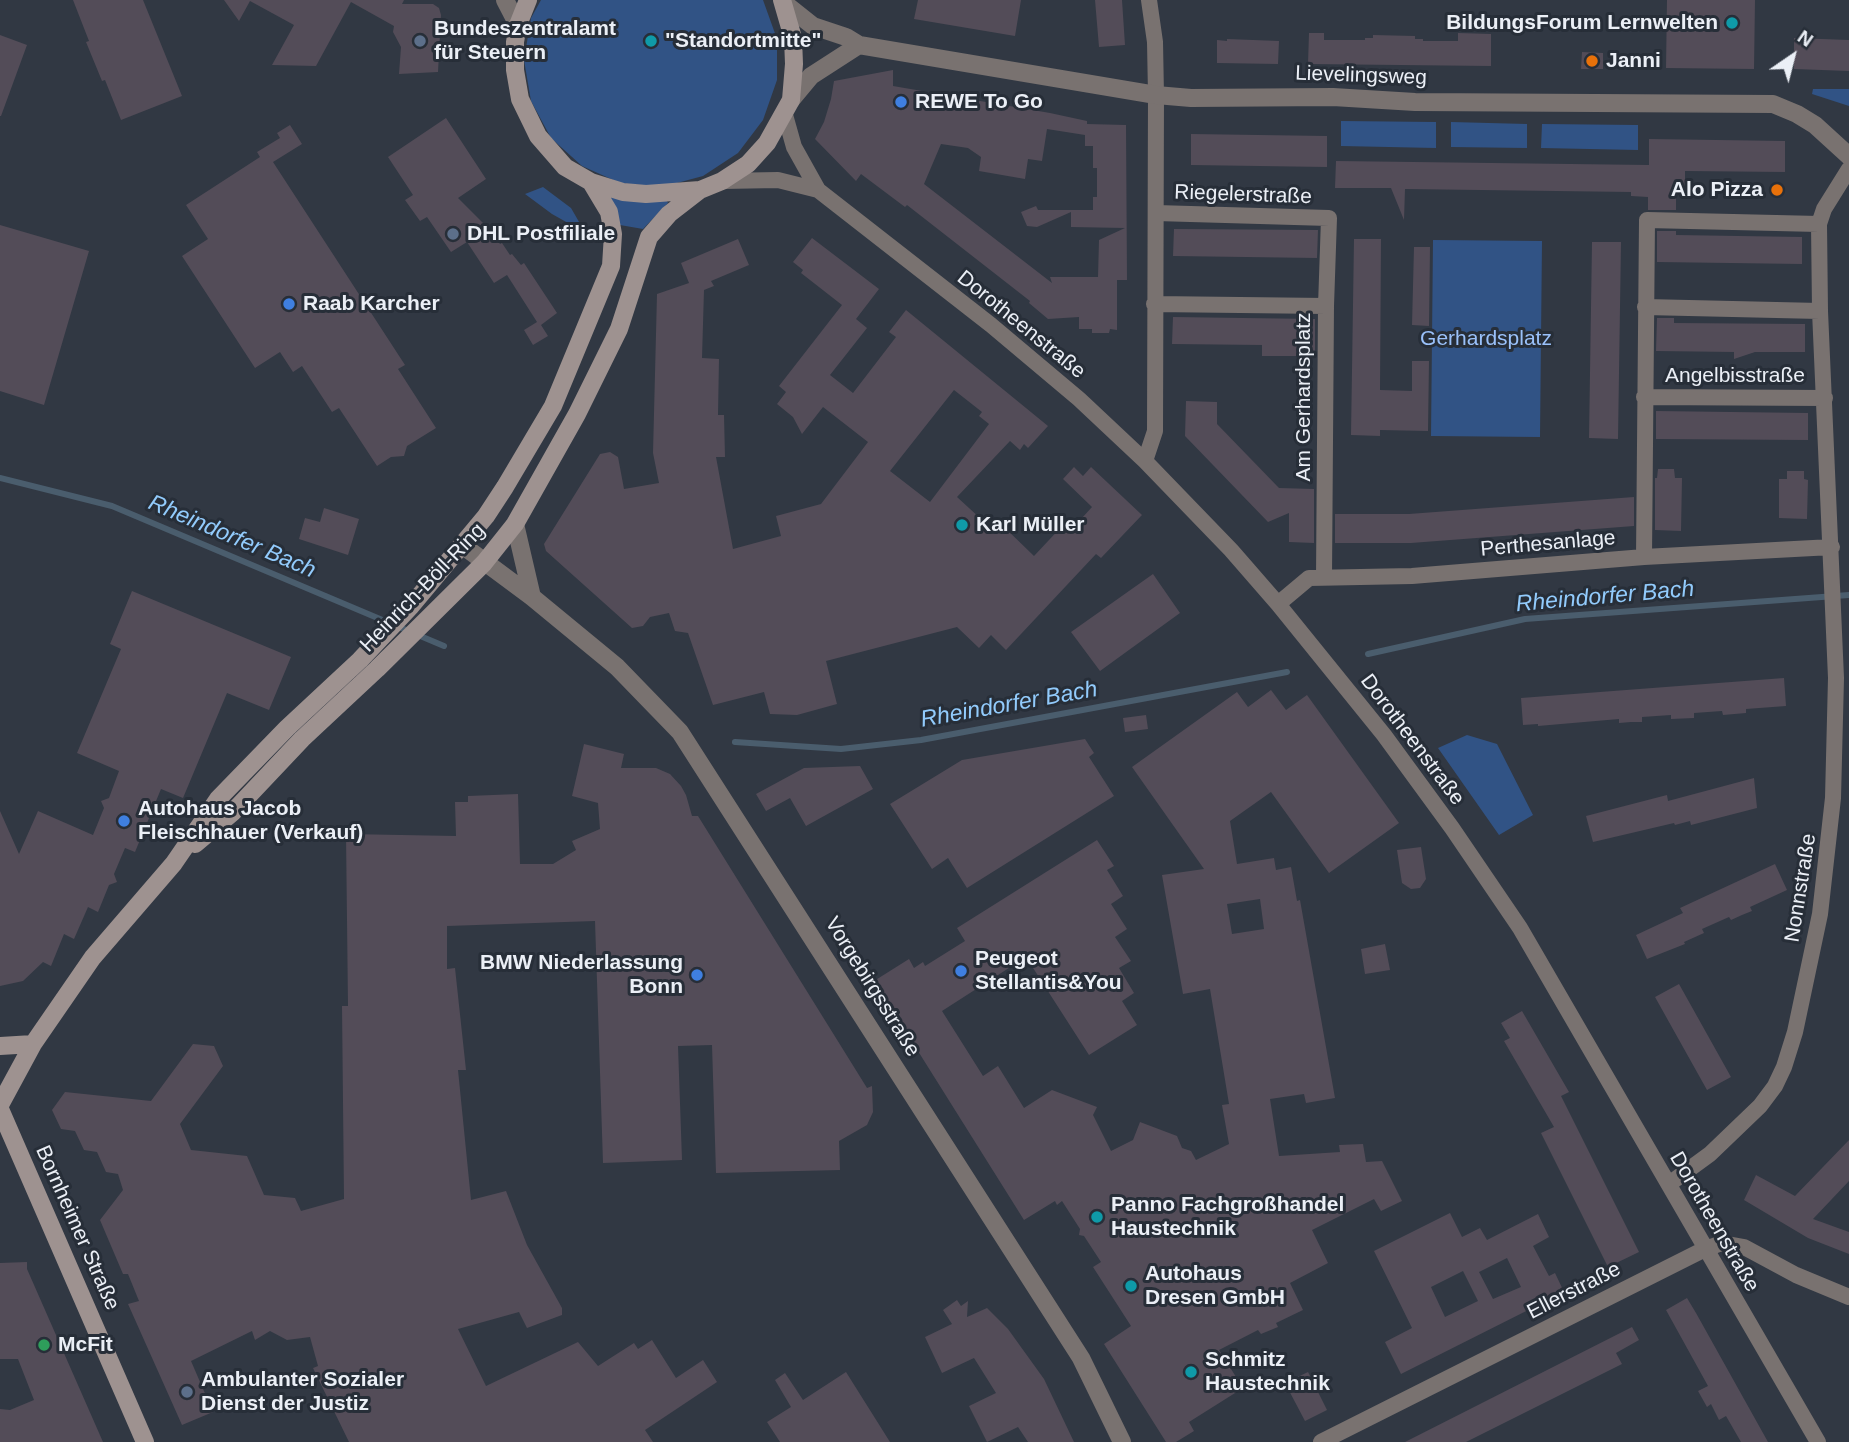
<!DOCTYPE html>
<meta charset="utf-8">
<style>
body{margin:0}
#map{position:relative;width:1849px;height:1442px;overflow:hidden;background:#313843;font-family:Helvetica,sans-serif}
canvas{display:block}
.north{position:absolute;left:1758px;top:21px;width:70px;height:70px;-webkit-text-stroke:5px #272e38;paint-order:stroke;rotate:35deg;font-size:19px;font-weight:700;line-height:28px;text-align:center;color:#ebeff6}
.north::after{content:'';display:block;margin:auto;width:24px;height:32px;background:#ebeff6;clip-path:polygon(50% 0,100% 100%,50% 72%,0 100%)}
</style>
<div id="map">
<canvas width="1849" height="1442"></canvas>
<div class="north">N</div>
</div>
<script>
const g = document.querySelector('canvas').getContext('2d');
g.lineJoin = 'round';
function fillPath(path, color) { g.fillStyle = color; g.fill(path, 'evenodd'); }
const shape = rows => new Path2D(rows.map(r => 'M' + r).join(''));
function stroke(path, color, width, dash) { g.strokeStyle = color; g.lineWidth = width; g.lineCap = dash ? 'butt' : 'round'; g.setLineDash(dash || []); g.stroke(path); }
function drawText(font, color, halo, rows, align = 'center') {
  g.font = font + ' Helvetica,sans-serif'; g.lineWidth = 6; g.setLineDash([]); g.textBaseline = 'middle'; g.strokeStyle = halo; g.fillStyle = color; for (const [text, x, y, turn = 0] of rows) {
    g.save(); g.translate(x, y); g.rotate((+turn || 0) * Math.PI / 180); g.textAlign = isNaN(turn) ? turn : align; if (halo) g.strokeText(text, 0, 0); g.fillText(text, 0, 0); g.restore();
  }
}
fillPath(shape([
 [541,0,763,0,777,39,777,80,763,120,738,153,703,176,662,187,620,183,582,166,551,138,531,101,524,60,531,18],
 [1813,89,1849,89,1849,106,1812,94],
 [1341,121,1436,122,1436,148,1341,146],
 [1451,122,1527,124,1527,148,1451,147],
 [1542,124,1638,125,1638,150,1541,148],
 [543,187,571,208,582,227,568,223,552,214,525,194],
 [610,196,666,199,668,203,643,229,620,225,609,199],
 [1433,240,1542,241,1540,437,1431,436],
 [1467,735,1497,744,1533,815,1499,835,1438,748]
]), '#315385');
stroke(shape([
 [0,478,112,506,444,646],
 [1368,654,1525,619,1849,595],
 [735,742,841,749,921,740,1287,672]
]), '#4a5d6d', 6);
fillPath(shape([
 [73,0,143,0,182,96,121,120,105,80,102,81,86,42,89,41],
 [224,0,404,0,402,4,433,4,439,8,441,15,438,72,399,74,401,47,393,32,394,26,351,2,316,66,272,65,294,25,250,1,239,21],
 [918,0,1021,0,1015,36,914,19],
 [1095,0,1122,0,1125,45,1099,47],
 [1667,0,1755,0,1754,69,1666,68],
 [1309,33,1324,33,1324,40,1365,40,1365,38,1373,38,1373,35,1415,36,1415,39,1423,39,1423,41,1458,41,1458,33,1491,34,1491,66,1308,64],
 [0,35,27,45,1,116,0,116],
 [1794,38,1849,40,1849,71,1794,69],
 [1227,39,1279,41,1278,64,1217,63,1217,40,1227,41],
 [1582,52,1603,53,1603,69,1581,69],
 [893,70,893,86,1050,113,1087,121,1087,124,1126,125,1127,280,1117,280,1117,330,1110,329,1109,333,1092,333,1092,329,1079,329,1079,317,1048,319,1029,303,1030,301,907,205,905,207,861,174,856,181,815,139,824,122,831,99,834,81],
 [1047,129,1085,135,1085,132,1085,146,1093,146,1093,168,1097,168,1097,197,1093,197,1093,210,1038,210,1036,206,1021,212,1027,226,1037,227,1071,212,1071,227,1125,228,1099,240,1098,277,1050,277,1052,283,924,184,941,144,968,148,981,157,979,171,1025,179,1028,159,1042,161],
 [446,118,486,179,458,198,490,230,500,244,502,243,510,255,512,254,521,265,524,263,557,313,541,325,548,336,533,345,524,330,537,322,507,275,494,283,467,242,451,252,427,217,420,221,405,200,413,195,388,157],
 [290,125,302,144,273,162,405,365,398,369,436,428,407,446,404,456,391,457,377,466,339,408,332,412,302,366,293,372,280,352,255,368,182,256,208,239,186,205,260,157,257,152,280,138,277,133],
 [1191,134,1327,136,1327,167,1191,165],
 [1649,139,1785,141,1785,172,1685,171,1685,187,1676,187,1676,210,1648,210,1648,197,1631,196,1631,192,1405,189,1404,220,1391,188,1335,188,1336,161,1649,165],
 [0,225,89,251,44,405,0,391],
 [1174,229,1318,230,1317,258,1173,256],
 [1657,231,1676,231,1676,235,1802,237,1802,264,1657,262],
 [812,238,879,289,856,319,867,328,830,375,853,393,896,337,889,332,906,310,1048,426,1028,448,1024,444,1020,450,1010,441,957,497,993,530,1000,523,1034,556,1064,524,1071,530,1092,507,1063,479,1074,467,1083,476,1091,467,1142,515,1101,558,1096,554,1006,650,991,635,979,648,957,627,826,661,837,704,797,715,770,714,764,692,713,705,688,633,675,631,669,613,650,617,643,626,632,628,546,551,544,544,600,454,610,452,618,457,624,489,659,483,653,453,657,294,689,283,681,263,738,239,749,265,711,281,714,286,704,290,702,358,719,359,718,415,724,415,725,457,716,457,733,549,781,536,776,516,821,504,868,442,823,407,802,434,793,417,777,404,786,392,779,386,842,305,801,273,803,270,793,262],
 [954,390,982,412,979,416,989,424,930,502,890,471],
 [1354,239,1381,239,1380,390,1412,391,1412,361,1429,361,1428,431,1380,430,1380,436,1351,435],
 [1592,242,1621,242,1618,439,1589,438],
 [1414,247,1430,247,1429,326,1412,325],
 [1173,317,1315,319,1315,356,1262,356,1262,345,1172,344],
 [1657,318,1674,318,1674,323,1805,324,1805,352,1755,352,1734,359,1734,352,1656,351],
 [1186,401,1217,402,1217,424,1279,488,1314,489,1314,543,1289,542,1289,513,1268,522,1185,436],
 [1656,411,1808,413,1808,440,1656,439],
 [1658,469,1674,469,1675,478,1682,478,1681,531,1655,530,1655,478,1657,478],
 [1787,471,1804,471,1804,479,1808,480,1807,519,1779,518,1779,479,1787,479],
 [1634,497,1634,526,1411,543,1335,543,1335,514,1409,514],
 [324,508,359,519,348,555,299,539,305,518,320,522],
 [1153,574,1180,613,1100,671,1071,632],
 [132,591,291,657,269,710,227,693,183,798,161,789,135,852,125,848,114,874,117,882,109,885,98,912,88,907,74,939,64,934,51,966,43,962,23,981,0,986,0,811,19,854,38,811,93,835,104,808,101,801,109,798,119,771,77,753,121,649,110,644],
 [1784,678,1786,706,1746,709,1746,713,1723,715,1722,711,1694,713,1694,718,1671,719,1671,715,1642,717,1642,722,1631,722,1619,723,1619,719,1538,726,1538,724,1523,725,1521,698],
 [1271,690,1286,710,1307,695,1399,823,1329,873,1271,792,1230,821,1237,864,1274,858,1276,870,1291,867,1297,901,1300,900,1335,1098,1306,1103,1304,1094,1270,1099,1279,1156,1340,1152,1339,1145,1363,1144,1366,1162,1382,1161,1402,1201,1381,1211,1374,1199,1312,1230,1328,1263,1290,1283,1303,1310,1276,1323,1278,1327,1261,1334,1258,1330,1219,1350,1243,1388,1189,1422,1194,1431,1176,1442,1166,1442,1104,1344,1131,1326,1093,1267,1101,1262,1084,1236,1079,1235,1080,1229,1062,1201,1057,1205,1055,1201,1024,1220,874,981,909,959,914,968,923,962,925,966,965,941,957,928,1097,840,1114,866,1107,870,1123,896,1111,904,1127,929,1115,937,1131,961,1119,968,1134,993,1122,1001,1137,1025,1089,1055,1026,957,942,1011,983,1076,998,1066,1024,1108,1052,1090,1097,1107,1093,1115,1111,1151,1133,1140,1140,1122,1177,1136,1182,1148,1191,1151,1196,1160,1229,1144,1222,1105,1229,1104,1210,989,1183,994,1162,875,1204,869,1132,767,1237,692,1248,707],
 [1260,899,1264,929,1232,934,1227,904],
 [1146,715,1148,729,1125,732,1123,718],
 [1085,739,1094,753,1089,757,1114,796,967,888,948,858,932,869,890,804,962,760],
 [584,744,624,754,621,768,656,768,670,774,681,786,686,795,692,816,698,816,867,1088,872,1086,873,1112,867,1125,839,1141,840,1170,716,1173,712,1045,678,1046,682,1160,603,1163,595,921,447,926,447,969,455,968,466,1070,458,1070,471,1200,506,1191,527,1245,562,1308,562,1315,527,1328,519,1312,458,1329,486,1386,578,1342,598,1366,634,1343,638,1349,652,1340,676,1378,703,1360,717,1382,645,1430,653,1442,349,1442,313,1368,318,1366,310,1337,287,1340,270,1331,255,1340,252,1331,191,1361,213,1412,182,1425,128,1304,139,1301,128,1274,123,1274,100,1220,123,1190,118,1174,106,1172,97,1152,84,1150,75,1131,61,1129,52,1110,65,1092,151,1101,193,1044,214,1046,223,1066,180,1124,191,1150,247,1156,264,1195,295,1198,301,1211,344,1199,342,1006,348,1006,346,834,456,836,455,802,468,802,468,796,518,794,520,864,553,864,576,850,572,841,600,829,598,803,572,796],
 [860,766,873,789,806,826,790,798,766,811,756,794,804,768],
 [1754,778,1757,808,1691,825,1690,821,1675,825,1674,823,1593,842,1586,816,1667,795,1668,801],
 [1421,847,1426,879,1420,888,1411,889,1402,883,1397,850],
 [1775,864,1787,890,1750,907,1752,911,1742,915,1731,920,1729,917,1702,929,1704,933,1684,942,1685,944,1647,959,1636,935,1683,913,1680,908],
 [1385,944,1390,970,1365,974,1361,949],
 [1679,984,1731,1077,1707,1090,1655,997],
 [1522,1011,1569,1092,1561,1096,1639,1252,1608,1267,1541,1133,1554,1127,1504,1041,1510,1038,1501,1023],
 [1849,1140,1849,1181,1813,1219,1849,1232,1849,1254,1808,1238,1744,1200,1756,1175,1795,1196],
 [1450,1213,1462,1237,1480,1228,1487,1240,1538,1214,1549,1237,1533,1246,1549,1276,1555,1273,1564,1292,1401,1374,1385,1342,1412,1328,1374,1251],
 [1507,1258,1521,1287,1493,1299,1479,1272],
 [1463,1271,1478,1301,1445,1317,1431,1287],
 [27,1262,27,1269,103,1442,0,1442,0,1409,10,1410,34,1400,18,1359,0,1359,0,1263],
 [1687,1298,1696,1313,1768,1442,1741,1442,1726,1416,1719,1420,1711,1404,1707,1407,1698,1391,1708,1386,1666,1310],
 [957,1300,961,1306,968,1301,967,1317,987,1308,1008,1329,1044,1379,1074,1442,1028,1442,1018,1427,987,1442,969,1406,996,1393,974,1358,942,1373,925,1337,952,1324,943,1310],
 [1632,1327,1639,1340,1616,1353,1622,1364,1466,1442,1405,1442],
 [846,1372,890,1442,780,1442,767,1422,791,1407,775,1380,785,1373,803,1400],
 [1308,1372,1327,1410,1305,1421,1285,1383]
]), '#534c58');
stroke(shape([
 [785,115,794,147,818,190,991,325,1079,399,1145,461,1231,550,1278,604,1384,735,1452,828,1520,928,1818,1442],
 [722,181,778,180,818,190],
 [1156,213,1329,218,1326,306,1324,577],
 [1154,304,1326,306],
 [1645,307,1820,311],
 [1644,397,1825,398],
 [1145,461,1155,431,1156,95,1155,42,1149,0],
 [1644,557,1647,220,1819,224],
 [1278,604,1309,578,1412,576,1644,557,1832,547],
 [1669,1184,1710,1154,1760,1106,1775,1086,1784,1067,1795,1032,1820,914,1833,798,1836,678,1820,311,1819,224,1824,209,1849,169],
 [1321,1442,1705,1249,1722,1243,1744,1247,1796,1275,1849,1297]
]), '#797270', 16);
stroke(shape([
 [505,0,518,25],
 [784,3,813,26,846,37,859,45,1156,95,1191,98,1333,97,1415,102,1773,104,1797,114,1815,125,1849,156],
 [791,100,811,76,859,45],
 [515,524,532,597],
 [462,545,532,597,617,667,680,732,1081,1358,1122,1442]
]), '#797270', 18);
stroke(shape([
 [528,0,518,25,515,42,515,70,520,99,538,136,565,167,591,182,623,192,646,194,700,190,722,181,748,164,767,143,791,100,794,64,793,38,782,0],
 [195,844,233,812,302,739,377,669,484,563,515,524,577,414,619,329,649,237,669,214,700,190],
 [0,1046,33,1044],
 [0,1105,33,1044,93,957,174,863,218,799,287,728,360,660,411,606,486,516,505,487,553,406,611,266,613,234,609,212,591,182],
 [0,1109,145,1442]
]), '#9e9290', 18);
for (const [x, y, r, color] of [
 [1732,23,7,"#0f9aa8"],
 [420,41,7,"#5c6f8a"],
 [651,41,7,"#0f9aa8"],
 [1592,61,7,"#e8710a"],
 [901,102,7,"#3f7fe0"],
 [1777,190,7,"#e8710a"],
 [453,234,7,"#5c6f8a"],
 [289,304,7,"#3f7fe0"],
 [962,525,7,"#0f9aa8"],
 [124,821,7,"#3f7fe0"],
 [961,971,7,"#3f7fe0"],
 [697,975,7,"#3f7fe0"],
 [1097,1217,7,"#0f9aa8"],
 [1131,1286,7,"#0f9aa8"],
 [44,1345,7,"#2e9e5b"],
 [1191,1372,7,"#0f9aa8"],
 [187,1392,7,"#5c6f8a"]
]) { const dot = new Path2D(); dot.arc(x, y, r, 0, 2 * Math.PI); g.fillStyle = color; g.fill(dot); stroke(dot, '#272e38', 2.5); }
drawText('bold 21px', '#ebeff6', '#272e38', [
 ["BildungsForum Lernwelten",1718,23,"right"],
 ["Bundeszentralamt",434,29],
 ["für Steuern",434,53],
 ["\"Standortmitte\"",665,41],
 ["Janni",1606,61],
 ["REWE To Go",915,102],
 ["Alo Pizza",1763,190,"right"],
 ["DHL Postfiliale",467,234],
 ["Raab Karcher",303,304],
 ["Karl Müller",976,525],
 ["Autohaus Jacob",138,809],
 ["Fleischhauer (Verkauf)",138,833],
 ["Peugeot",975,959],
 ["Stellantis&You",975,983],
 ["BMW Niederlassung",683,963,"right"],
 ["Bonn",683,987,"right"],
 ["Panno Fachgroßhandel",1111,1205],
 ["Haustechnik",1111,1229],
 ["Autohaus",1145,1274],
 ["Dresen GmbH",1145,1298],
 ["McFit",58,1345],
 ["Schmitz",1205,1360],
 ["Haustechnik",1205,1384],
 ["Ambulanter Sozialer",201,1380],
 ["Dienst der Justiz",201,1404]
], 'left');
drawText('21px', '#ebeff6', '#272e38', [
 ["Lievelingsweg",1361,76,2],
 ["Riegelerstraße",1243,195,2],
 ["Dorotheenstraße",1021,325,39],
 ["Angelbisstraße",1735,376],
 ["Am Gerhardsplatz",1304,397,-90],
 ["Perthesanlage",1548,544,-5],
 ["Heinrich-Böll-Ring",423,588,-46],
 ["Dorotheenstraße",1412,740,53],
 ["Nonnstraße",1801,888,-81],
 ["Vorgebirgsstraße",872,987,58],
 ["Dorotheenstraße",1714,1222,60],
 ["Bornheimer Straße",77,1228,66],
 ["Ellerstraße",1574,1291,-27]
]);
drawText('21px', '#9ac1fa', '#272e38', [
 ["Gerhardsplatz",1486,339]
]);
drawText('italic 23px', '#92cbfc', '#272e38', [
 ["Rheindorfer Bach",232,537,23],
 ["Rheindorfer Bach",1605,597,-5],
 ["Rheindorfer Bach",1009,705,-10]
]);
</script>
